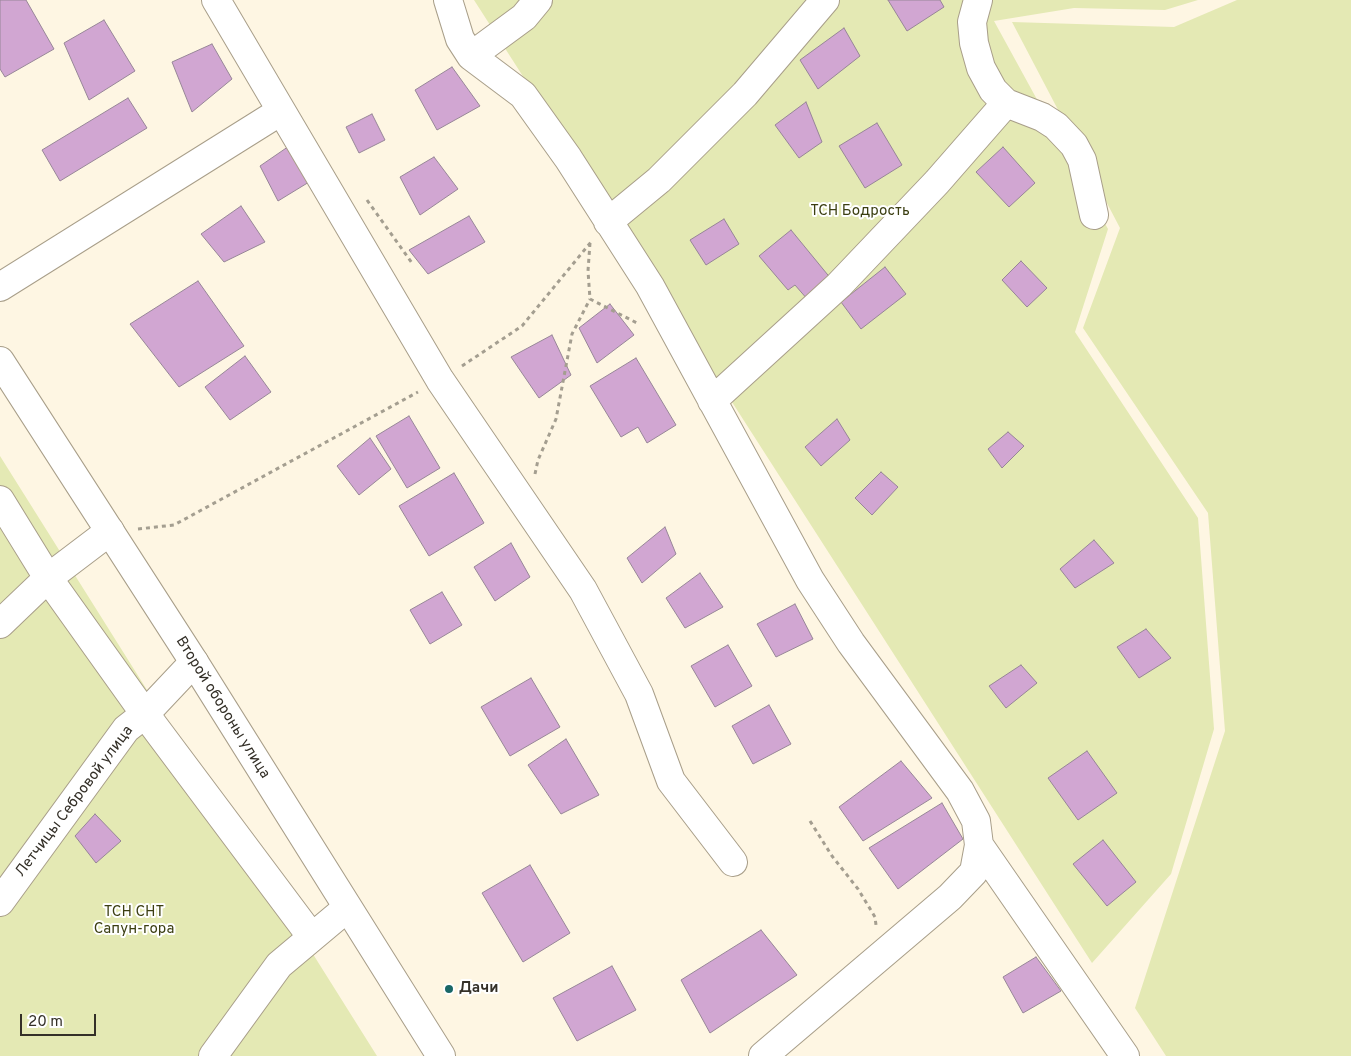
<!DOCTYPE html>
<meta charset="utf-8">
<style>
body{margin:0}
#map{position:relative;width:1351px;height:1056px;overflow:hidden;background:#fef6e3;font-family:Overpass,sans-serif}
canvas{display:block}
.scale{position:absolute;left:20px;top:1014px;width:76px;height:22px;box-sizing:border-box;border:2px solid #343028;border-top:0;padding-left:6px;font-size:15px;line-height:18px;white-space:nowrap;color:#343028;-webkit-text-stroke:4px #fff;paint-order:stroke}
</style>
<div id="map">
<canvas width="1351" height="1056"></canvas>
<div class="scale">20 m</div>
</div>
<script>
const g = document.querySelector('canvas').getContext('2d');
g.lineJoin = 'round';
function fillPath(path, color) { g.fillStyle = color; g.fill(path, 'evenodd'); }
const shape = rows => new Path2D(rows.map(r => 'M' + r).join(''));
function stroke(path, color, width, dash) { g.strokeStyle = color; g.lineWidth = width; g.lineCap = dash ? 'butt' : 'round'; g.setLineDash(dash || []); g.stroke(path); }
function drawText(font, color, halo, rows, align = 'center') {
  g.font = font + ' Overpass,sans-serif'; g.lineWidth = 4; g.setLineDash([]); g.textBaseline = 'middle'; g.strokeStyle = halo; g.fillStyle = color; for (const [text, x, y, turn = 0] of rows) {
    g.save(); g.translate(x, y); g.rotate((+turn || 0) * Math.PI / 180); g.textAlign = isNaN(turn) ? turn : align; if (halo) g.strokeText(text, 0, 0); g.fillText(text, 0, 0); g.restore();
  }
}
fillPath(shape([
 [474,0,1198,0,1165,10,1074,8,994,21,1108,229,1075,332,1198,518,1214,729,1171,874,1092,963],
 [1237,0,1351,0,1351,1056,1166,1056,1135,1008,1225,731,1208,513,1083,328,1120,228,1012,22,1174,27],
 [0,456,377,1056,0,1056]
]), '#e4e9b4');
const building = shape([
 [0,0,26,0,54,49,5,77,0,69,0,0],
 [888,0,940,0,944,7,907,31,888,0],
 [104,20,135,71,89,100,64,43,104,20],
 [844,28,860,56,818,89,800,60,844,28],
 [212,44,232,79,192,112,172,62,212,44],
 [452,67,480,106,437,130,415,90,452,67],
 [128,98,147,128,60,181,42,150,128,98],
 [806,102,822,142,799,158,775,125,806,102],
 [372,114,385,140,359,153,346,127,372,114],
 [877,123,902,165,865,188,839,146,877,123],
 [295,142,314,179,278,201,260,166,295,142],
 [1003,147,1035,183,1009,207,976,172,1003,147],
 [434,157,458,189,420,215,400,177,434,157],
 [241,206,265,242,224,262,201,234,241,206],
 [469,216,485,242,428,274,409,250,469,216],
 [724,219,739,244,706,265,690,240,724,219],
 [791,230,832,280,808,300,795,285,788,290,759,256,791,230],
 [1021,261,1047,288,1027,307,1002,280,1021,261],
 [885,267,906,294,861,329,841,302,885,267],
 [198,281,244,346,179,387,130,324,198,281],
 [610,304,634,335,597,363,579,328,610,304],
 [552,335,571,375,539,398,511,357,552,335],
 [245,356,271,392,230,420,205,387,245,356],
 [636,358,676,425,647,443,638,427,621,437,590,386,636,358],
 [409,416,440,468,407,488,376,436,409,416],
 [837,419,850,440,821,466,805,447,837,419],
 [1008,432,1024,446,1002,468,988,449,1008,432],
 [370,438,391,469,359,495,337,466,370,438],
 [881,472,898,487,872,515,855,498,881,472],
 [454,473,484,523,429,556,399,506,454,473],
 [665,527,676,554,642,583,627,558,665,527],
 [1094,540,1114,563,1075,588,1060,569,1094,540],
 [511,543,530,577,495,601,474,567,511,543],
 [700,573,723,607,685,628,666,598,700,573],
 [442,592,462,625,430,644,410,610,442,592],
 [795,604,813,639,776,657,757,624,795,604],
 [1146,629,1171,658,1139,678,1117,647,1146,629],
 [728,645,752,686,715,707,691,666,728,645],
 [1021,665,1037,683,1006,708,989,686,1021,665],
 [531,678,560,727,510,756,481,707,531,678],
 [769,705,791,744,753,764,732,726,769,705],
 [566,739,599,795,561,814,528,765,566,739],
 [1087,751,1117,793,1078,820,1048,778,1087,751],
 [901,761,932,798,863,841,839,807,901,761],
 [942,803,963,839,898,889,869,848,942,803],
 [95,814,121,841,96,863,75,836,95,814],
 [1103,840,1136,882,1107,906,1073,864,1103,840],
 [530,865,570,933,523,962,482,893,530,865],
 [761,930,797,975,710,1033,681,980,761,930],
 [1036,957,1061,991,1023,1013,1003,977,1036,957],
 [612,966,636,1010,577,1041,553,998,612,966]
]);
fillPath(building, '#d1a6d2');
stroke(building, '#978697', 1);
const minor = shape([
 [216,0,440,380,583,590,639,694,671,781,733,862],
 [448,0,460,39,471,56,523,95,568,158,650,286,810,580,851,643,960,791,976,821,979,845,974,872,950,897,763,1056],
 [978,0,972,22,974,43,981,68,993,90,1006,103,1042,117,1056,126,1074,145,1082,160,1094,215],
 [471,56,524,17,538,0],
 [608,222,659,180,745,94,825,0],
 [0,287,281,111],
 [712,401,839,285,937,182,1006,103],
 [0,500,48,578,145,714,311,936],
 [0,624,48,578,110,531],
 [979,845,1125,1056],
 [0,902,126,729,145,714,194,662],
 [213,1056,279,965,347,908]
]);
const major = shape([
 [0,361,194,662,441,1056]
]);
stroke(minor, '#a89e89', 30);
stroke(major, '#a89e89', 30);
stroke(shape([
 [367,200,412,263],
 [590,243,588,271,590,299,639,324],
 [462,366,522,326,591,242],
 [535,474,538,460,556,419,572,334,590,299],
 [138,529,174,525,418,392],
 [810,821,832,856,858,889,875,917,876,925]
]), '#a49e90', 3, [4, 4]);
stroke(minor, '#fff', 28);
stroke(major, '#fff', 28);
for (const [x, y, r, color] of [
 [449,989,5,"#196767"]
]) { const dot = new Path2D(); dot.arc(x, y, r, 0, 2 * Math.PI); g.fillStyle = color; g.fill(dot); stroke(dot, '#fff', 2); }
drawText('15px', '#3b3e11', '#fff', [
 ["ТСН Бодрость",860,212],
 ["ТСН СНТ",134,913],
 ["Сапун-гора",134,930]
]);
drawText('15px', '#343028', '#fff', [
 ["Второй обороны улица",222,708,58],
 ["Летчицы Себровой улица",75,802,-53]
]);
drawText('bold 15px', '#343028', '#fff', [
 ["Дачи",459,989]
], 'left');
</script>
